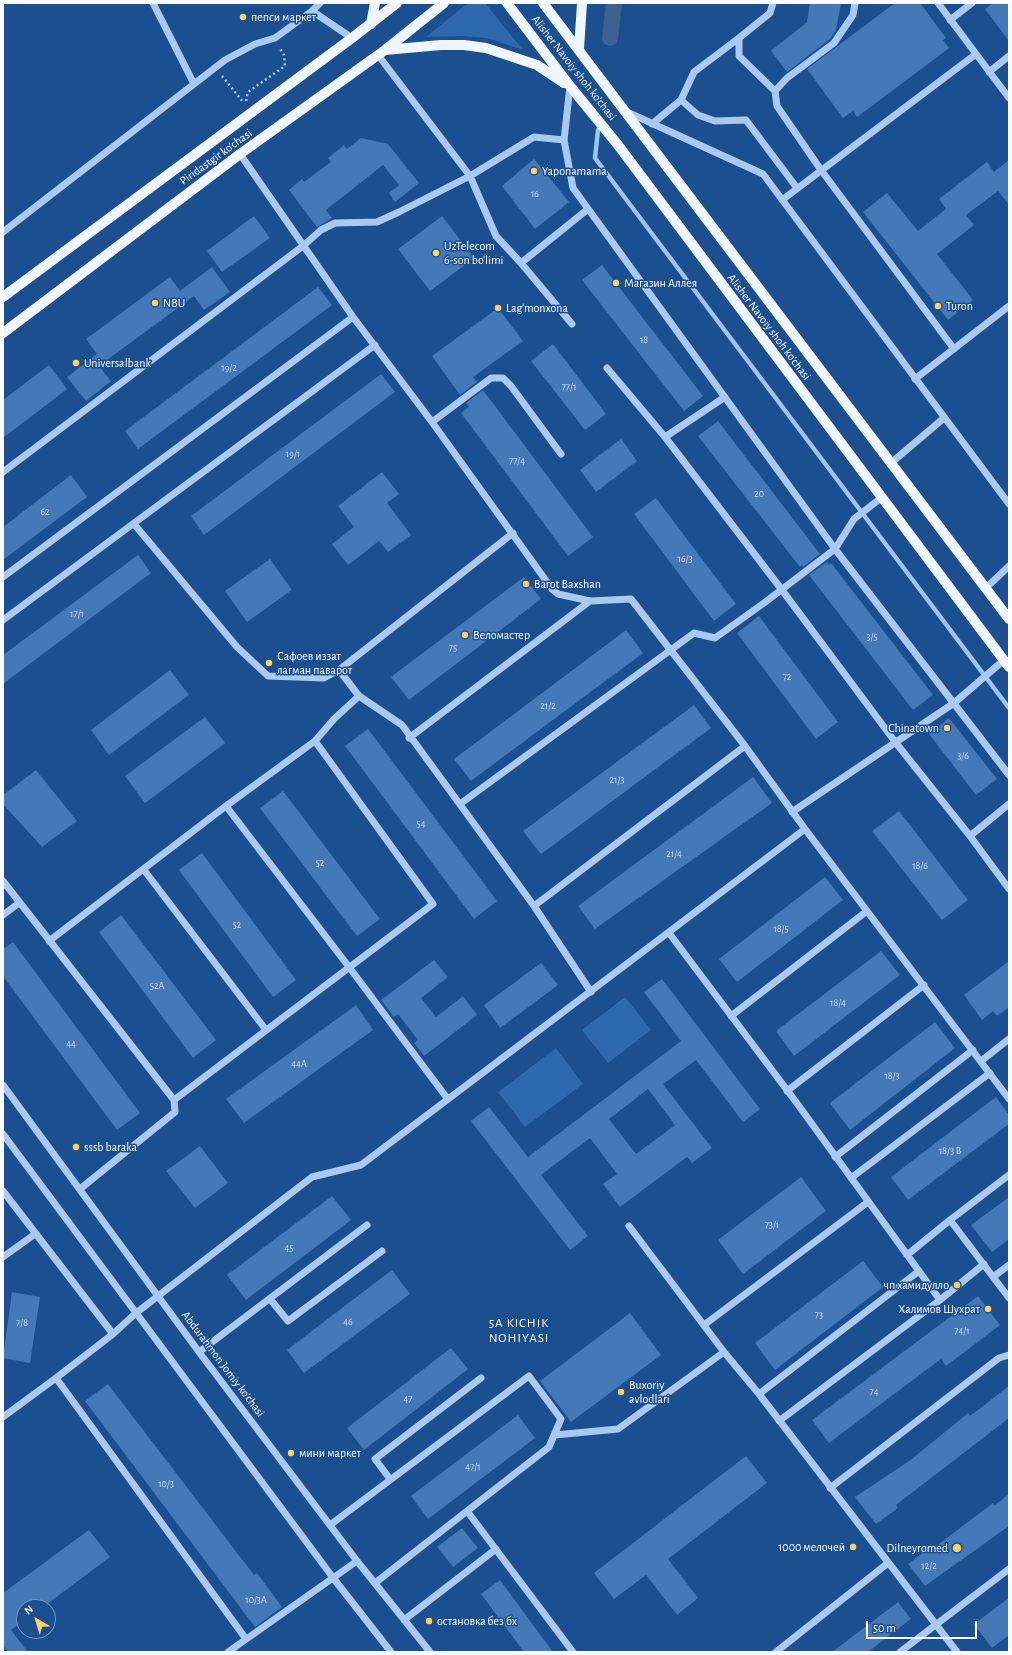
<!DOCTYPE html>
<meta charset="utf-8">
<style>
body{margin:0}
#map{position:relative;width:1012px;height:1655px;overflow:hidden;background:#1b4f8f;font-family:"Alegreya Sans",sans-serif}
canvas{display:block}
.frame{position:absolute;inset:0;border:4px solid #fff;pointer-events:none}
.north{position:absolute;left:16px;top:1599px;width:40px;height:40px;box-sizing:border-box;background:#1b4f8f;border:1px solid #7695bc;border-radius:50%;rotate:322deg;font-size:11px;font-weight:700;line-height:16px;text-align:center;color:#fff}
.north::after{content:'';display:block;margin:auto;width:14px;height:18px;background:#ffd166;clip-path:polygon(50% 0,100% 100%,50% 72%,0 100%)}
.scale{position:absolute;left:866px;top:1621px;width:111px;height:18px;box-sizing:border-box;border:2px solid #fff;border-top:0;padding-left:5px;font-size:12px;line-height:14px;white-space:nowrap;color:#fff;-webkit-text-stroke:3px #1b4f8f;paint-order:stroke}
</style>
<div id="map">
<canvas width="1012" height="1655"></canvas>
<div class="frame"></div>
<div class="north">N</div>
<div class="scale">50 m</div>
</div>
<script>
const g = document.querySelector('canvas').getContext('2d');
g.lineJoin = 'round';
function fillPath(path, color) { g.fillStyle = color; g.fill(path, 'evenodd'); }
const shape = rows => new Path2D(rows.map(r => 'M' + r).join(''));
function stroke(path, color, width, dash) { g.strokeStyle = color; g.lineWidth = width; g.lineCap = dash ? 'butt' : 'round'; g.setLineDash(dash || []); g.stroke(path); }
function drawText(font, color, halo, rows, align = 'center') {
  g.font = font + ' "Alegreya Sans",sans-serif'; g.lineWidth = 3; g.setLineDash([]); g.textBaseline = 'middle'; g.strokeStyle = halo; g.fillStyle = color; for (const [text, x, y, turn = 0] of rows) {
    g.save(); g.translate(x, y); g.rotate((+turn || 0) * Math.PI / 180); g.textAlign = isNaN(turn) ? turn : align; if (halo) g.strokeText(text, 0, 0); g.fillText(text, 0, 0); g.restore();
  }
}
fillPath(shape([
 [468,3,485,3,523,50,487,38,461,36,426,37],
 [625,997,651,1030,608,1063,582,1030],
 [556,1048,583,1084,525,1127,498,1092]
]), '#2e69ad');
stroke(shape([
 [598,130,595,158,1009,708]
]), '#9cc4f0', 4.5);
stroke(shape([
 [610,38,614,3]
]), '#3c6290', 16);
fillPath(shape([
 [810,3,841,3,836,30,830,39,787,72,771,51,807,22],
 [895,3,920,3,946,38,943,40,949,48,857,117,853,111,843,118,807,69],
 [993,3,1009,3,1009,41,985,9],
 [361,138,388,144,419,183,395,202,389,193,399,185,383,165,326,210,332,218,317,227,289,190,302,179,304,182,331,162,328,158,344,145,347,149],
 [534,159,569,202,535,229,502,186],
 [1009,160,1009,205,998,191,966,215,974,225,937,254,973,300,948,320,863,212,887,193,918,231,946,209,939,199,987,162,994,172],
 [254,216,270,238,222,272,207,251],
 [442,216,474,258,430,291,398,249],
 [602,265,703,396,684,411,582,280],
 [212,267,230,292,204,310,194,296,99,366,111,381,86,401,67,377,97,354,86,339,170,277,180,291],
 [318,287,332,305,138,449,125,431],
 [498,308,523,341,473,377,477,382,460,395,432,356],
 [553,344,606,414,585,430,531,361],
 [49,365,67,389,3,438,3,400],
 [381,374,395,392,204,535,191,516],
 [483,390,593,537,568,556,461,413,469,407,466,403],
 [718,421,820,554,803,567,802,565,800,567,698,436],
 [621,439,637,461,596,492,580,470],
 [382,472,399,494,387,503,411,535,388,552,379,541,348,565,332,544,354,527,338,506],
 [71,475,87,497,3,560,3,527],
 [656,498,736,604,714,621,634,514],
 [138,555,151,573,3,684,3,655],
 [270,559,292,590,247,622,225,591],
 [827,562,829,565,831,563,933,695,913,710,809,575],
 [524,577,541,599,409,700,391,677],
 [759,616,838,722,816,739,737,633],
 [626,630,643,653,471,781,454,759],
 [170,670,189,695,109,755,91,730],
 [694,705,711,728,541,854,523,831],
 [205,717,225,743,145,803,125,776],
 [949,718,997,779,976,795,929,734],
 [368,729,497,901,474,919,345,746],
 [36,770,77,821,42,847,3,804,3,795],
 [753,777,772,803,595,929,578,906],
 [283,791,380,919,357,936,260,808],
 [899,811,968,900,942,920,872,831],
 [202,853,296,980,273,997,179,870],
 [825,877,843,900,737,982,719,959],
 [121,915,216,1040,193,1058,99,932],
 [13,942,140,1113,117,1130,3,976,3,949],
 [881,951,900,975,794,1056,776,1031],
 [434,960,448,977,421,998,436,1017,463,996,477,1015,424,1056,414,1043,418,1040,398,1014,394,1017,381,1000],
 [1009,961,1009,1007,997,1016,993,1011,982,1020,964,995],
 [541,963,558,985,500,1028,484,1005],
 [662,979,760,1109,743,1122,696,1060,663,1084,712,1148,692,1163,687,1157,620,1207,603,1184,617,1174,590,1138,541,1175,588,1236,570,1250,471,1121,489,1107,528,1157,681,1041,644,992],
 [648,1089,675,1125,636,1154,609,1119],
 [356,1005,373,1030,244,1123,226,1099],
 [935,1022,955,1048,850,1130,830,1103],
 [996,1097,1009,1115,1009,1124,908,1200,891,1177],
 [200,1146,228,1183,195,1208,166,1171],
 [801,1177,826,1211,743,1274,718,1240],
 [332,1196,351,1220,246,1300,227,1275],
 [1009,1197,1009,1239,992,1252,971,1225],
 [863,1261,883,1287,775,1370,755,1343],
 [392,1270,410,1294,304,1373,287,1350],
 [12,1292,40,1297,30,1363,3,1358],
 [978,1296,1000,1325,946,1366,941,1359,829,1443,812,1420],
 [630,1313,661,1355,571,1422,540,1381],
 [451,1348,468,1369,364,1450,347,1428],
 [108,1384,254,1575,257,1573,282,1607,255,1627,85,1401],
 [1009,1386,1009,1418,896,1505,898,1508,876,1524,855,1497,912,1459,968,1413,970,1416],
 [518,1415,535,1438,428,1519,411,1496],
 [746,1456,767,1483,668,1559,698,1598,677,1615,646,1575,614,1599,594,1573],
 [1009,1494,1009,1526,925,1586,908,1564,933,1545,935,1547,993,1503,995,1505],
 [462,1528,478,1548,453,1567,437,1547],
 [89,1530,110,1557,43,1607,24,1607,24,1621,11,1630,28,1652,8,1652,3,1645,3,1593],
 [500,1580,553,1652,524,1652,481,1594],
 [1009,1598,1009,1635,992,1648,974,1624],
 [898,1602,911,1619,868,1652,832,1652]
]), '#4478b7');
stroke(shape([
 [222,76,244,103],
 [246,101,248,92,285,66,284,55,279,47]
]), '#a9c9ee', 2.5, [2, 3]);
stroke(shape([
 [153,3,194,84],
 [773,3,770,13,739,38,739,56,775,91],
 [855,3,853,15,834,43,787,78,775,91,777,106,821,170,954,349],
 [938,3,1009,98],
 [312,11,320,3],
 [950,20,972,3],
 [378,55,470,176,496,236,521,263,572,324],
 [989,72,1009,56],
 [570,86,564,140,573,188,835,549,1009,775],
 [681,100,698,115,715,121,746,120,797,188],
 [627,112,763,174,1009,504],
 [652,124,681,100,694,72,739,38],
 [240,154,353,317,432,422,552,589,558,594,590,601,631,599,745,746,805,829,1009,1099],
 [782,200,976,54],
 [3,232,225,60,255,44,275,38,312,11,352,38],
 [521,263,588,209],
 [607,368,665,437],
 [915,379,1009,306],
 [725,397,665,437,782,590,896,743,970,836,1009,889],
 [432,422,491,378,503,378,511,386,561,454],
 [891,463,944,418],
 [3,472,303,246,321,230,335,223,377,222,399,212,470,176,534,137,564,140],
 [134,524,237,647,268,676,324,678,339,670,513,533],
 [3,577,353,317],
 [986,588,1009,566],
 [3,620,375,345],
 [339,670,359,696,402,725,534,906,591,992],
 [409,738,590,601],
 [460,804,694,633,715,638,764,603,835,549,854,519,881,498],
 [226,806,349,967,447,1098],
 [792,812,954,703,1004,660],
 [970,836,1009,804],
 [144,870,266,1030],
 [3,881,174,1100],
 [534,906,745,746],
 [3,915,19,903],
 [669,933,796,1102,940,1300,984,1264],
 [49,941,226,806,315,741,334,719,359,696],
 [731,1016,867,911],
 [981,1061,1009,1039],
 [3,1085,199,1352,357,1561,430,1652],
 [787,1091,924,985],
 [3,1134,334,1579,391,1652],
 [835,1157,973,1050],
 [851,1178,990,1073],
 [80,1189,175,1112,174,1100,433,904,315,741],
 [3,1191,113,1334],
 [950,1220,1009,1298],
 [629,1226,724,1352,759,1394,957,1652],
 [907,1255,950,1220,1009,1175],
 [3,1257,35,1234],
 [993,1277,1009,1265],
 [270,1299,288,1321,382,1251],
 [704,1325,868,1202],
 [199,1352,367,1225],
 [56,1378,246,1639],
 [759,1394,919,1271],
 [3,1417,56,1378,113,1334,136,1313,312,1177,361,1165,805,829],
 [779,1421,940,1300],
 [555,1435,618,1429,724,1352],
 [390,1479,375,1459,481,1378],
 [830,1488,999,1358,1009,1355],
 [467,1511,573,1652],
 [330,1525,529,1376,561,1419,549,1447,375,1583],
 [404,1620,496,1549],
 [228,1652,357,1561],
 [776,1652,888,1563],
 [900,1652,1009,1569]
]), '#a9c9ee', 7);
stroke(shape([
 [507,3,570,86,618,145,1009,667],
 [543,3,1009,619],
 [371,24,375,3],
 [579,49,582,3],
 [385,50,441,45,464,45,486,48,537,65,564,83],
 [3,297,352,38,397,3],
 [3,333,240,154,385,50,444,3]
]), '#f0f6ff', 10);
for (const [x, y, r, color] of [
 [243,17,4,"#ffd166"],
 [534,171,4,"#ffd166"],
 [436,253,4,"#ffd166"],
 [616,283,4,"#ffd166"],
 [155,303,4,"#ffd166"],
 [938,306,4,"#ffd166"],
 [498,308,4,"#ffd166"],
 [76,363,4,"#ffd166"],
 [526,584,4,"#ffd166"],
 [465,635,4,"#ffd166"],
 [269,663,4,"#ffd166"],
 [947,728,4,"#ffd166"],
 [76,1147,4,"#ffd166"],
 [957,1285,4,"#ffd166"],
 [988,1309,4,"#ffd166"],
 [621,1392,4,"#ffd166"],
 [291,1453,4,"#ffd166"],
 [853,1547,4,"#ffd166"],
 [957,1548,5,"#ffd166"],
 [429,1621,4,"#ffd166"]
]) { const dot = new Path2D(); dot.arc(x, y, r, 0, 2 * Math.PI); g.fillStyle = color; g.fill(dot); stroke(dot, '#1b4f8f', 1.5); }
drawText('10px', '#d0dded', null, [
 ["16",535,194],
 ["18",644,340],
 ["19/2",229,368],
 ["77/1",569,387],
 ["19/1",293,454],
 ["77/4",517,461],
 ["20",759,494],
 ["62",45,512],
 ["16/3",685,559],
 ["17/1",77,614],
 ["3/5",872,637],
 ["75",453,648],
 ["72",787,677],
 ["21/2",548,706],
 ["3/6",963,756],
 ["21/3",617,780],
 ["54",421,824],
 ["21/4",674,854],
 ["52",320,863],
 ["18/6",920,866],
 ["52",237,925],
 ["18/5",781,929],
 ["52A",157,986],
 ["18/4",838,1003],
 ["44",71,1044],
 ["44A",299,1064],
 ["18/3",892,1076],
 ["18/3 B",950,1151],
 ["73/1",772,1225],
 ["45",289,1248],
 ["73",819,1315],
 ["46",348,1322],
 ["7/8",22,1323],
 ["74/1",962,1331],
 ["74",874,1392],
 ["47",408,1399],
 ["47/1",473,1467],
 ["10/3",166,1484],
 ["12/2",929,1566],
 ["10/3A",256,1600]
]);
drawText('12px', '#fff', '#1b4f8f', [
 ["пепси маркет",251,17],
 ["Yaponamama",542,171],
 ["UzTelecom",444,246],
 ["6-son bo'limi",444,260],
 ["Магазин Аллея",624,283],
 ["NBU",163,303],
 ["Turon",946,306],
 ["Lag'monxona",506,308],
 ["Universalbank",84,363],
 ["Barot Baxshan",534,584],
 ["Веломастер",473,635],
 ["Сафоев иззат",277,656],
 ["лагман паварот",277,670],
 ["Chinatown",939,728,"right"],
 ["sssb baraka",84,1147],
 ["чп хамидулло",949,1285,"right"],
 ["Халимов Шухрат",980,1309,"right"],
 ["Buxoriy",629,1385],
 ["avlodlari",629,1399],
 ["мини маркет",299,1453],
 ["1000 мелочей",845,1547,"right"],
 ["Dilneyromed",948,1548,"right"],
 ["остановка без бх",437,1621]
], 'left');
drawText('12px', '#fff', '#1b4f8f', [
 ["Alisher Navoiy shoh ko'chasi",574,68,52],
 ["Piridastgir ko'chasi",216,157,-36],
 ["Alisher Navoiy shoh ko'chasi",769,327,53],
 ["Abdurahmon Jomiy ko'chasi",223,1364,53]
]);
g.letterSpacing = '1px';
drawText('13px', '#fff', '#1b4f8f', [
 ["5A KICHIK",519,1323],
 ["NOHIYASI",519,1338]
]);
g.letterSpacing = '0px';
</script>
